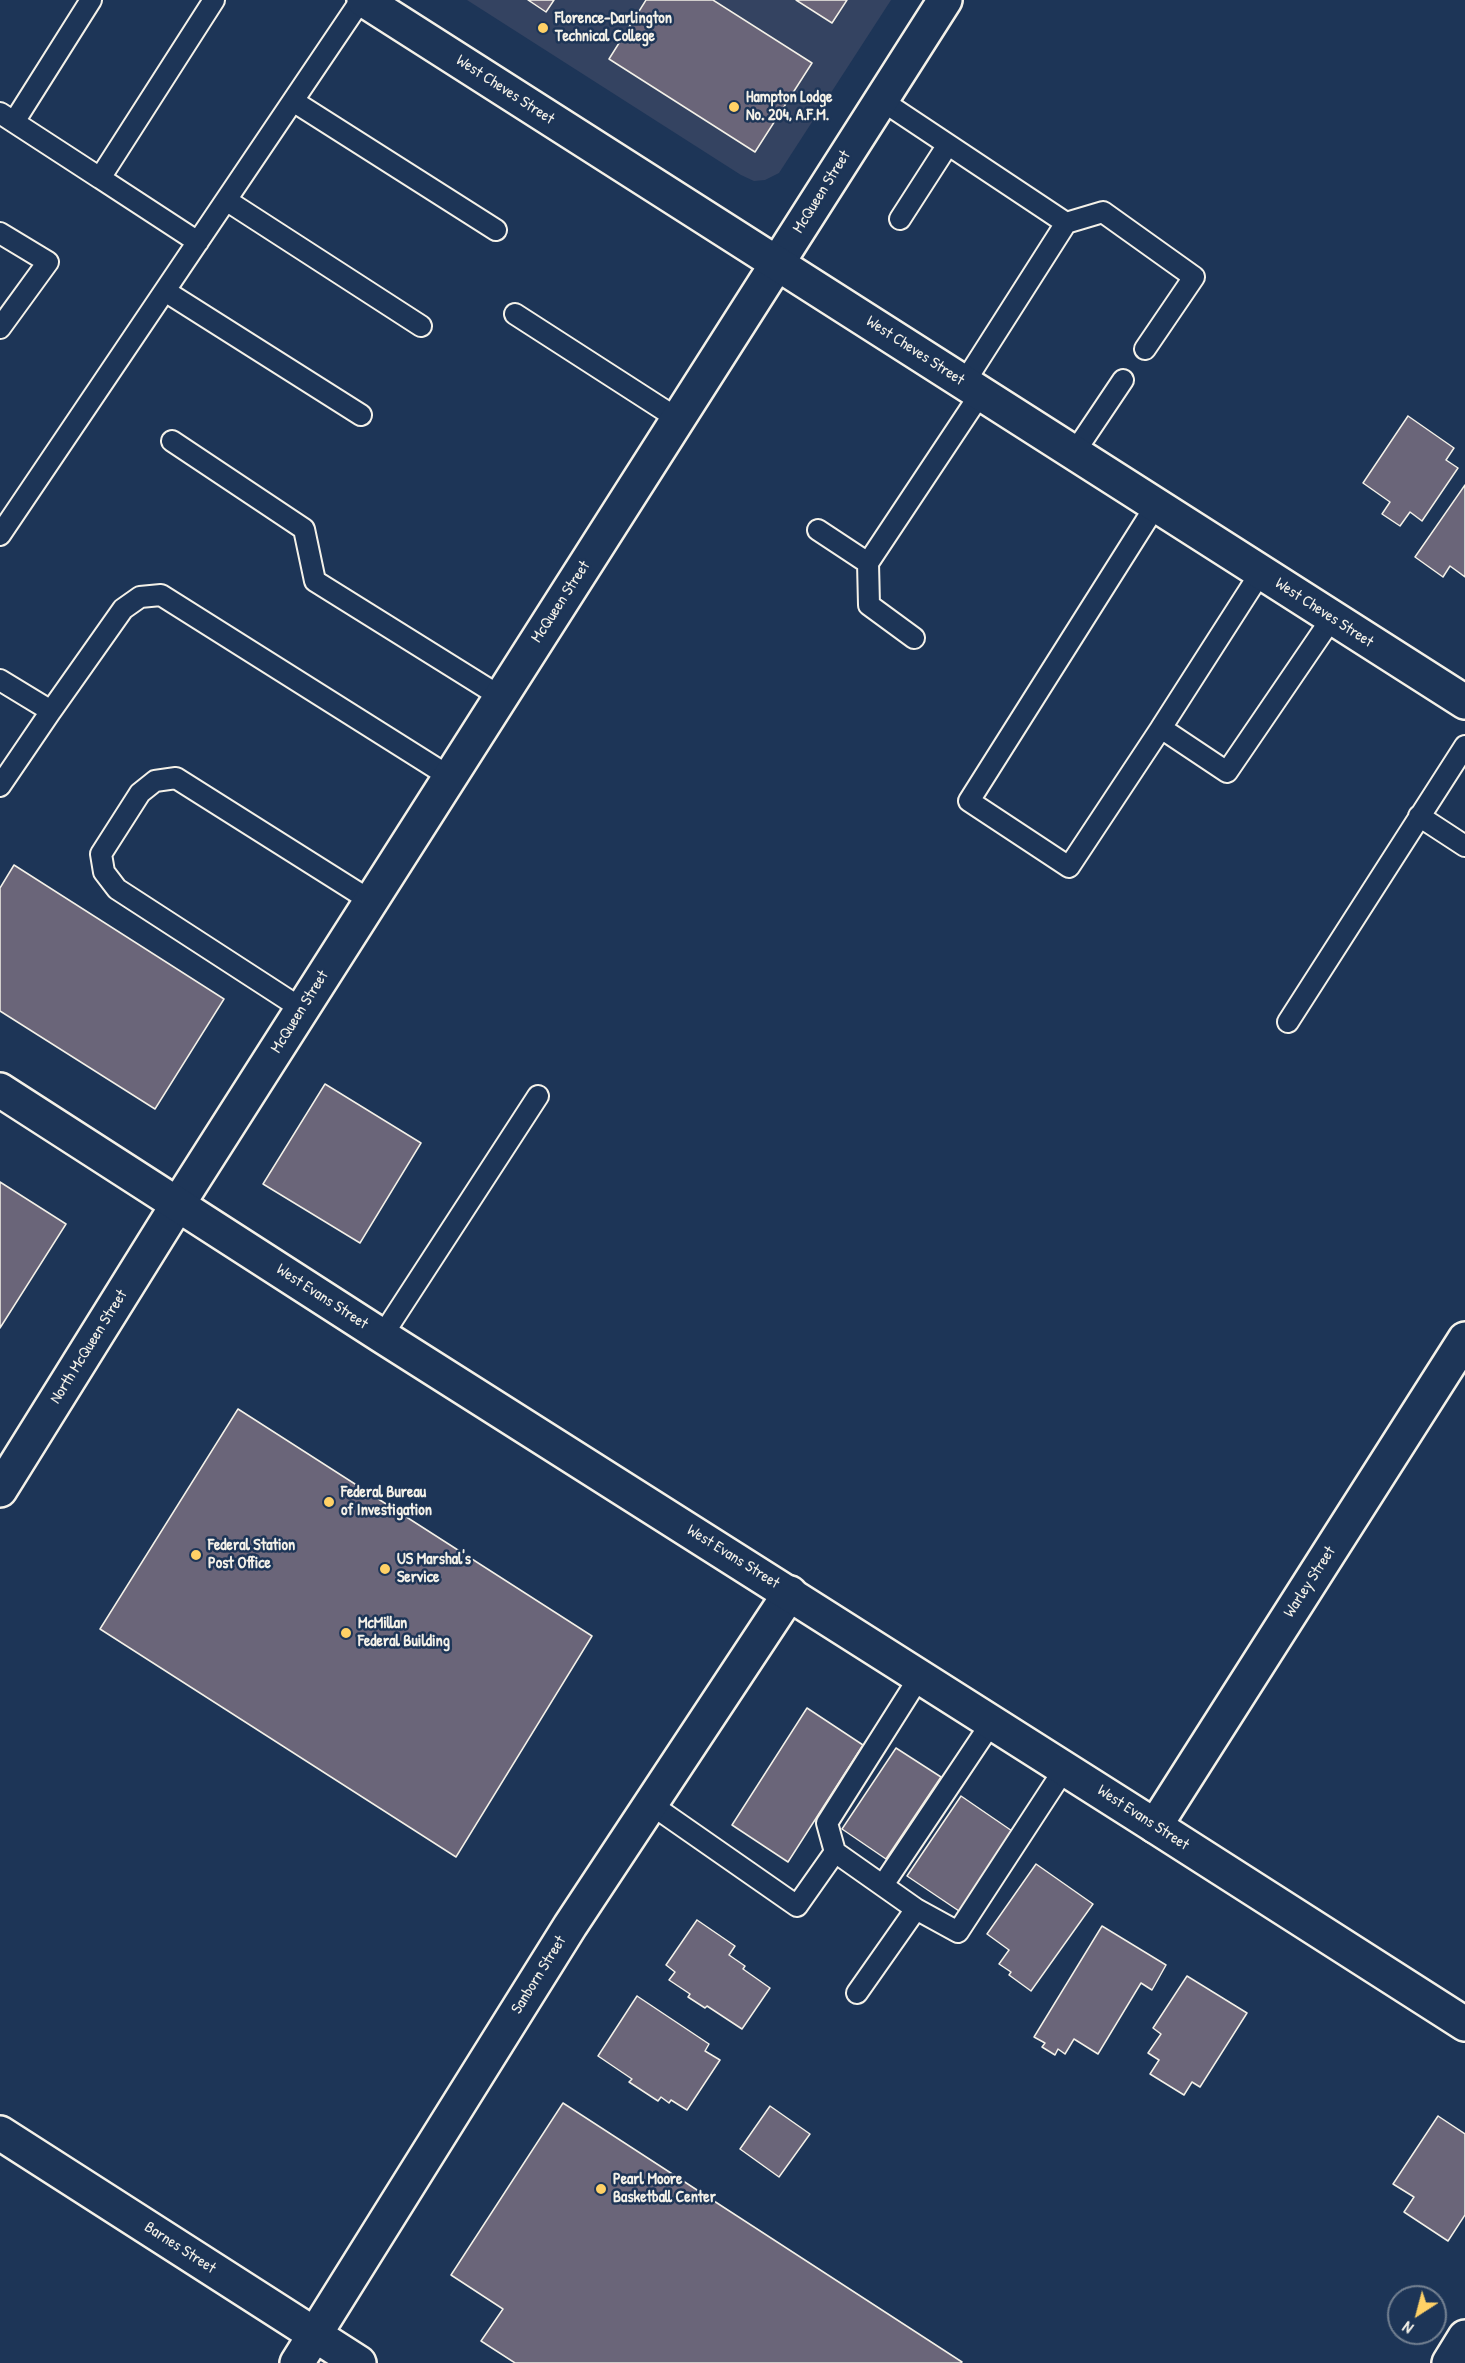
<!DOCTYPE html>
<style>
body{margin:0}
#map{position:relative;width:1465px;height:2363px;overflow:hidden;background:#1d3557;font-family:"Patrick Hand",sans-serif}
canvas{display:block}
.north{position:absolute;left:1387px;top:2285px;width:60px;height:60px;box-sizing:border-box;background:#1d3557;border:2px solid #738091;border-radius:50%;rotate:216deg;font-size:16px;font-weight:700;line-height:24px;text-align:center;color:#f4f1e8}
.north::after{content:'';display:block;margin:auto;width:21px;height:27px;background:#ffd166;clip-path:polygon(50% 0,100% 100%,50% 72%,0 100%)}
</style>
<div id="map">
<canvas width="1465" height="2363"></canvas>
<div class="north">N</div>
</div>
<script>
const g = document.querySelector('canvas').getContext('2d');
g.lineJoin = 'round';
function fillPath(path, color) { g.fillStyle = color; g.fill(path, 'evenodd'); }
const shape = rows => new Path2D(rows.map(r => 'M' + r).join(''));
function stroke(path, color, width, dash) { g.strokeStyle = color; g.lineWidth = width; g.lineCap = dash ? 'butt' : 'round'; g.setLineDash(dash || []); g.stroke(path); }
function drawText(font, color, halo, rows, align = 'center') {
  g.font = font + ' "Patrick Hand",sans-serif'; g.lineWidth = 5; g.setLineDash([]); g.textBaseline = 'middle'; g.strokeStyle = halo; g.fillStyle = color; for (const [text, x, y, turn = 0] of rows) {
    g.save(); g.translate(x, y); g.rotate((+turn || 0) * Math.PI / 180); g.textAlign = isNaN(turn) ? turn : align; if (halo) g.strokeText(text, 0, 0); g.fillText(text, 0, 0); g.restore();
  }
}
fillPath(shape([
 [467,0,891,0,779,173,765,180,754,181,741,175]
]), '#344361');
const building = shape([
 [528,0,554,0,546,12,528,0],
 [646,0,713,0,812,63,755,152,609,59,646,0],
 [796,0,847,0,832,23,796,0],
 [1408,416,1454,448,1446,460,1458,468,1422,521,1410,512,1400,526,1382,514,1390,502,1363,483,1408,416],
 [1465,485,1465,577,1450,566,1443,577,1415,557,1465,485],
 [14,865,224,999,155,1109,0,1011,0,888,14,865],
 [325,1084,421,1143,360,1243,263,1184,325,1084],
 [0,1182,66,1224,0,1328,0,1182],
 [238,1409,592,1636,456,1857,100,1629,238,1409],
 [807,1708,863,1745,788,1862,732,1825,807,1708],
 [896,1748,941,1777,886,1859,842,1829,896,1748],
 [961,1796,1015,1833,962,1913,907,1876,961,1796],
 [1036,1864,1093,1904,1031,1991,1009,1975,1011,1972,999,1964,1009,1950,987,1934,1036,1864],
 [697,1920,735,1946,729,1955,745,1966,743,1969,770,1988,742,2029,707,2006,705,2008,688,1997,690,1994,669,1980,675,1972,666,1965,697,1920],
 [1102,1926,1166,1965,1152,1990,1141,1983,1098,2054,1074,2039,1065,2054,1058,2049,1055,2055,1042,2047,1045,2043,1034,2037,1102,1926],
 [1187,1976,1247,2013,1200,2087,1192,2082,1184,2095,1150,2074,1159,2060,1148,2053,1161,2034,1153,2028,1187,1976],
 [637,1996,709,2044,705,2051,720,2060,687,2110,671,2100,669,2103,661,2097,658,2101,629,2082,632,2079,598,2056,637,1996],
 [563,2103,962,2362,961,2363,515,2363,481,2341,503,2309,451,2275,563,2103],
 [770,2106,810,2134,779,2177,740,2149,770,2106],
 [1438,2116,1465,2134,1465,2215,1448,2241,1404,2212,1414,2197,1393,2184,1438,2116]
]);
fillPath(building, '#6a6579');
stroke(building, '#f4f1e8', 1.5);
const service = shape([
 [881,100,1066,223,1103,212,1194,277,1145,349],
 [293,101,496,230],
 [0,113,100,178],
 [14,122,91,0],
 [226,200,421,326],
 [900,219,947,146],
 [0,233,48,262,0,328],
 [198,242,100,178,214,0],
 [165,291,361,415],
 [515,314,678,419],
 [964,383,1066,223],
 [172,441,304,529,315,581,501,697],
 [1074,453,1123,380],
 [1156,505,969,801,1069,867,1161,728],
 [818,530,868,563,869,605,914,638],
 [0,535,361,0],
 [868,563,981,393],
 [1261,572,1161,728,1227,772,1332,618],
 [0,680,51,711,0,786],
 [51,711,123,609,140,597,161,595,450,777],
 [1419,816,1465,846],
 [302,1009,117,889,104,872,101,854,140,793,155,781,176,778,371,901],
 [1288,1022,1465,746],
 [382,1336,538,1096],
 [652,1805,797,1906,835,1852,916,1909,857,1993],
 [835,1852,827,1823,920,1676],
 [883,1885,992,1722],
 [916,1909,958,1932,1065,1768]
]);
const minor = shape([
 [0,1490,178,1204,945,0],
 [0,2133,359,2363],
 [297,2363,570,1926,790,1593],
 [1449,2363,1465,2337]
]);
const tertiary = shape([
 [0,1090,382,1336,1155,1826]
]);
const secondary = shape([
 [364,0,1465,702],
 [1465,1339,1155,1826,1465,2024]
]);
stroke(service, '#f4f1e8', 24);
stroke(minor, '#f4f1e8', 38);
stroke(tertiary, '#f4f1e8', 38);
stroke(secondary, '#f4f1e8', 38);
stroke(service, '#1d3557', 20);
stroke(minor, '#1d3557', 33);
stroke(tertiary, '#1d3557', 33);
stroke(secondary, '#1d3557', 33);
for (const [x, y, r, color] of [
 [543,28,6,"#ffd166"],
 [734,107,6,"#ffd166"],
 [329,1502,6,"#ffd166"],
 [196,1555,6,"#ffd166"],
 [385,1569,6,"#ffd166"],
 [346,1633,6,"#ffd166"],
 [601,2189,6,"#ffd166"]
]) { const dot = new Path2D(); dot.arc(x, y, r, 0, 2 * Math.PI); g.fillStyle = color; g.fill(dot); stroke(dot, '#1d3557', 2); }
drawText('bold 16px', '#f4f1e8', '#1d3557', [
 ["Florence-Darlington",555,19],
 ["Technical College",555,37],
 ["Hampton Lodge",746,98],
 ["No. 204, A.F.M.",746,116],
 ["Federal Bureau",341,1493],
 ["of Investigation",341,1511],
 ["Federal Station",208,1546],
 ["Post Office",208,1564],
 ["US Marshal's",397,1560],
 ["Service",397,1578],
 ["McMillan",358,1624],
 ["Federal Building",358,1642],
 ["Pearl Moore",613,2180],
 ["Basketball Center",613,2198]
], 'left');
drawText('16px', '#f4f1e8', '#1d3557', [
 ["West Cheves Street",505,90,33],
 ["McQueen Street",822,192,-58],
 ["West Cheves Street",915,351,33],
 ["McQueen Street",561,602,-57],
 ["West Cheves Street",1324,613,33],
 ["McQueen Street",300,1012,-58],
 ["West Evans Street",322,1297,33],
 ["North McQueen Street",89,1347,-58],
 ["West Evans Street",733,1557,32],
 ["Warley Street",1310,1582,-57],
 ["West Evans Street",1143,1818,33],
 ["Sanborn Street",539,1975,-58],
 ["Barnes Street",180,2248,33]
]);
</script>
